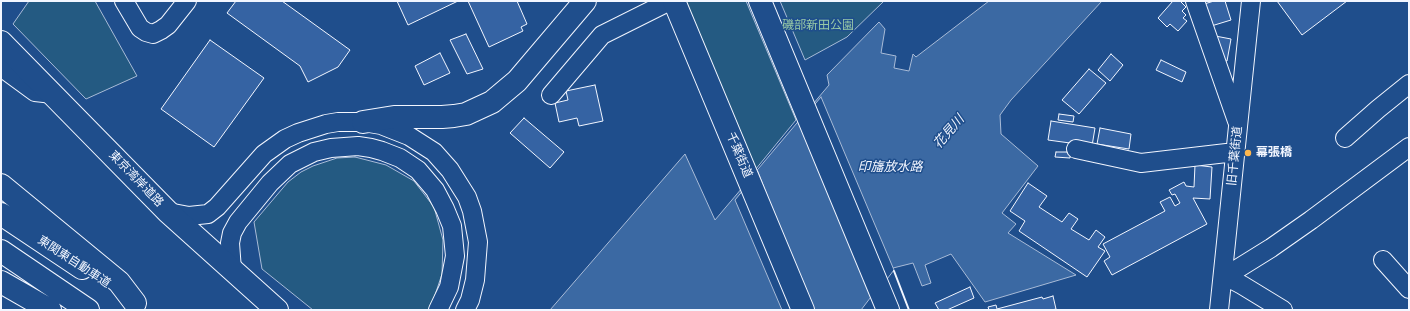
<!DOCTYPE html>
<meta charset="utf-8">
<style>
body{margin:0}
#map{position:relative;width:1410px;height:311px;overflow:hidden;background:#1f4e8c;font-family:Karla,sans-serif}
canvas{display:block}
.frame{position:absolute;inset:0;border:2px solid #f2f6ff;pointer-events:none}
</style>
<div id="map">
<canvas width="1410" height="311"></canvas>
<div class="frame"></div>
</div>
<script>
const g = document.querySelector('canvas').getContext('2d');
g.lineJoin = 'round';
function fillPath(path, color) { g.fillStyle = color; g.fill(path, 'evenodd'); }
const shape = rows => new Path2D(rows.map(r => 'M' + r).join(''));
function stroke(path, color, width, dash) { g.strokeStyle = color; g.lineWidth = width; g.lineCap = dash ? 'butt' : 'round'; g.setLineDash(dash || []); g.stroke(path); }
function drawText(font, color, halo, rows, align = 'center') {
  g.font = font + ' Karla,"Noto Sans JP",sans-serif'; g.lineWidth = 3; g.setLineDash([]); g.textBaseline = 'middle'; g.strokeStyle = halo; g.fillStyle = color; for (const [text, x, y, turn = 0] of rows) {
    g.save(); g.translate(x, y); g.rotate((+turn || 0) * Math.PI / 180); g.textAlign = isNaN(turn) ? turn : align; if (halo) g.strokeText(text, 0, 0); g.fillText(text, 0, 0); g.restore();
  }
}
const green = shape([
 [29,1,95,1,137,76,86,99,13,24,29,1],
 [684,1,746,1,796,120,755,170,684,1],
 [780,1,884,1,847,37,805,60,780,1],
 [355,157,386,165,414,181,434,207,443,240,442,274,430,310,313,310,262,269,254,222,288,182,301,172,313,166,337,158,355,157]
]);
fillPath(green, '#245a82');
stroke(green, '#a8bbd7', 1);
const water = shape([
 [989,1,1102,1,1011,100,1000,115,1001,134,1038,166,1002,213,1016,224,1008,233,1076,275,985,302,951,254,925,265,931,283,922,286,913,263,893,268,861,310,550,310,685,154,715,220,829,85,827,75,879,22,885,29,881,53,896,56,894,68,909,71,913,54,916,57,989,1]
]);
fillPath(water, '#3b69a3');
stroke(water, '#a8bbd7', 1);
const pier = shape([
 [821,97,894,270,873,297,800,122,821,97],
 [758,172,812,310,782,310,735,200,758,172]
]);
fillPath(pier, '#1f4e8c');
stroke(pier, '#a8bbd7', 1);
const building = shape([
 [236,1,282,1,350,50,338,67,308,82,300,66,227,13,236,1],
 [397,1,458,1,408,25,397,1],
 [468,1,517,1,527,24,521,27,523,31,489,47,468,1],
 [1173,1,1180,1,1186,7,1182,11,1186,15,1183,18,1187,21,1178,31,1170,24,1167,27,1158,18,1173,1],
 [1214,1,1225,1,1231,20,1208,27,1201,5,1214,1],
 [1277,1,1347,1,1302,35,1277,1],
 [466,34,483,69,467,74,450,40,466,34],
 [1210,35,1231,39,1227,61,1216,59,1210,35],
 [210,40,264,78,214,147,161,109,210,40],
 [440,53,450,73,424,85,415,66,440,53],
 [1111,54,1123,65,1110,81,1098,70,1111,54],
 [1161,60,1186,72,1182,82,1156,70,1161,60],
 [1089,69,1106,83,1079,114,1062,100,1089,69],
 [595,85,603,121,579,126,577,118,559,122,555,103,568,100,566,91,595,85],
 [1059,114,1074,116,1073,122,1058,120,1059,114],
 [524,118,564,152,550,168,510,133,524,118],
 [1051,121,1095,128,1092,146,1048,140,1051,121],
 [1100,128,1131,134,1129,149,1097,144,1100,128],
 [1056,152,1071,152,1070,158,1055,157,1056,152],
 [1195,165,1212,167,1210,199,1193,198,1207,224,1112,275,1104,261,1110,257,1103,244,1165,211,1160,202,1170,197,1175,206,1180,203,1175,194,1172,195,1169,190,1184,182,1186,186,1194,187,1195,165],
 [1028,183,1047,196,1039,207,1062,222,1069,213,1078,219,1071,229,1089,240,1096,230,1105,237,1098,247,1105,251,1087,277,1019,231,1025,221,1010,211,1028,183],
 [970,287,974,298,947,310,939,310,935,303,970,287],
 [1053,296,1056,309,1052,310,989,310,988,307,996,305,997,309,1042,297,1043,299,1053,296]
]);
fillPath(building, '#3563a3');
stroke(building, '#f2f6ff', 1);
const minor = shape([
 [124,1,140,28,146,32,153,34,161,30,168,25,187,1],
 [1195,1,1237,121],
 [1,67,35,92,53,94],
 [551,95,602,35,670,1],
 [1345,138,1378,109,1409,84],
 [1076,149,1141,163,1235,152],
 [168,212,189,216,208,214,217,207,264,154,285,139,298,133,326,124,338,122,363,122,381,125,409,136,434,152,450,170,467,197,472,211,478,242,475,280,470,300,465,310],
 [1383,260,1409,289],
 [232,270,230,243,232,233,238,222,270,183,290,164,314,152,331,148,358,146,371,148,382,151,400,158,418,170,435,190,445,209,452,226,455,256,449,287,438,310],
 [1223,275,1234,271,1271,248,1311,220,1409,147],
 [1223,275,1242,285,1283,310],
 [1219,310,1251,1]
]);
const highway = shape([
 [674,1,803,310],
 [760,1,888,310],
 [1,42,168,212,277,310],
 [363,122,394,117,442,117,454,116,466,114,492,102,517,81,585,1],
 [1,185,119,282,135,303],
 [1,214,82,268],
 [1,251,88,310],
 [1,282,50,310]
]);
stroke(minor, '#f2f6ff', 20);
stroke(highway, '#f2f6ff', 24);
stroke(minor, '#1f4e8c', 18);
stroke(highway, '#1f4e8c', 22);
stroke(shape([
 [894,271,909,310]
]), '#f2f6ff', 2);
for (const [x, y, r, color] of [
 [1248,153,4,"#ffb74d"]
]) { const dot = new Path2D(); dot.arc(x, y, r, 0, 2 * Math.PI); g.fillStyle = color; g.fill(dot); stroke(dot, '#1f4e8c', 1.5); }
drawText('12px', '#97c8a6', '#1f4e8c', [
 ["磯部新田公園",818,26]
]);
drawText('bold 12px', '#f2f6ff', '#1f4e8c', [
 ["幕張橋",1256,153]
], 'left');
drawText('12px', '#f2f6ff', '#1f4e8c', [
 ["千葉街道",739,155,67],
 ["旧千葉街道",1235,156,-84],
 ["東京湾岸道路",136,179,46],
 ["東関東自動車道",74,262,33]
]);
drawText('italic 13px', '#f2f6ff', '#1f4e8c', [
 ["花見川",949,132,-49],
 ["印旛放水路",890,167]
]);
</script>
